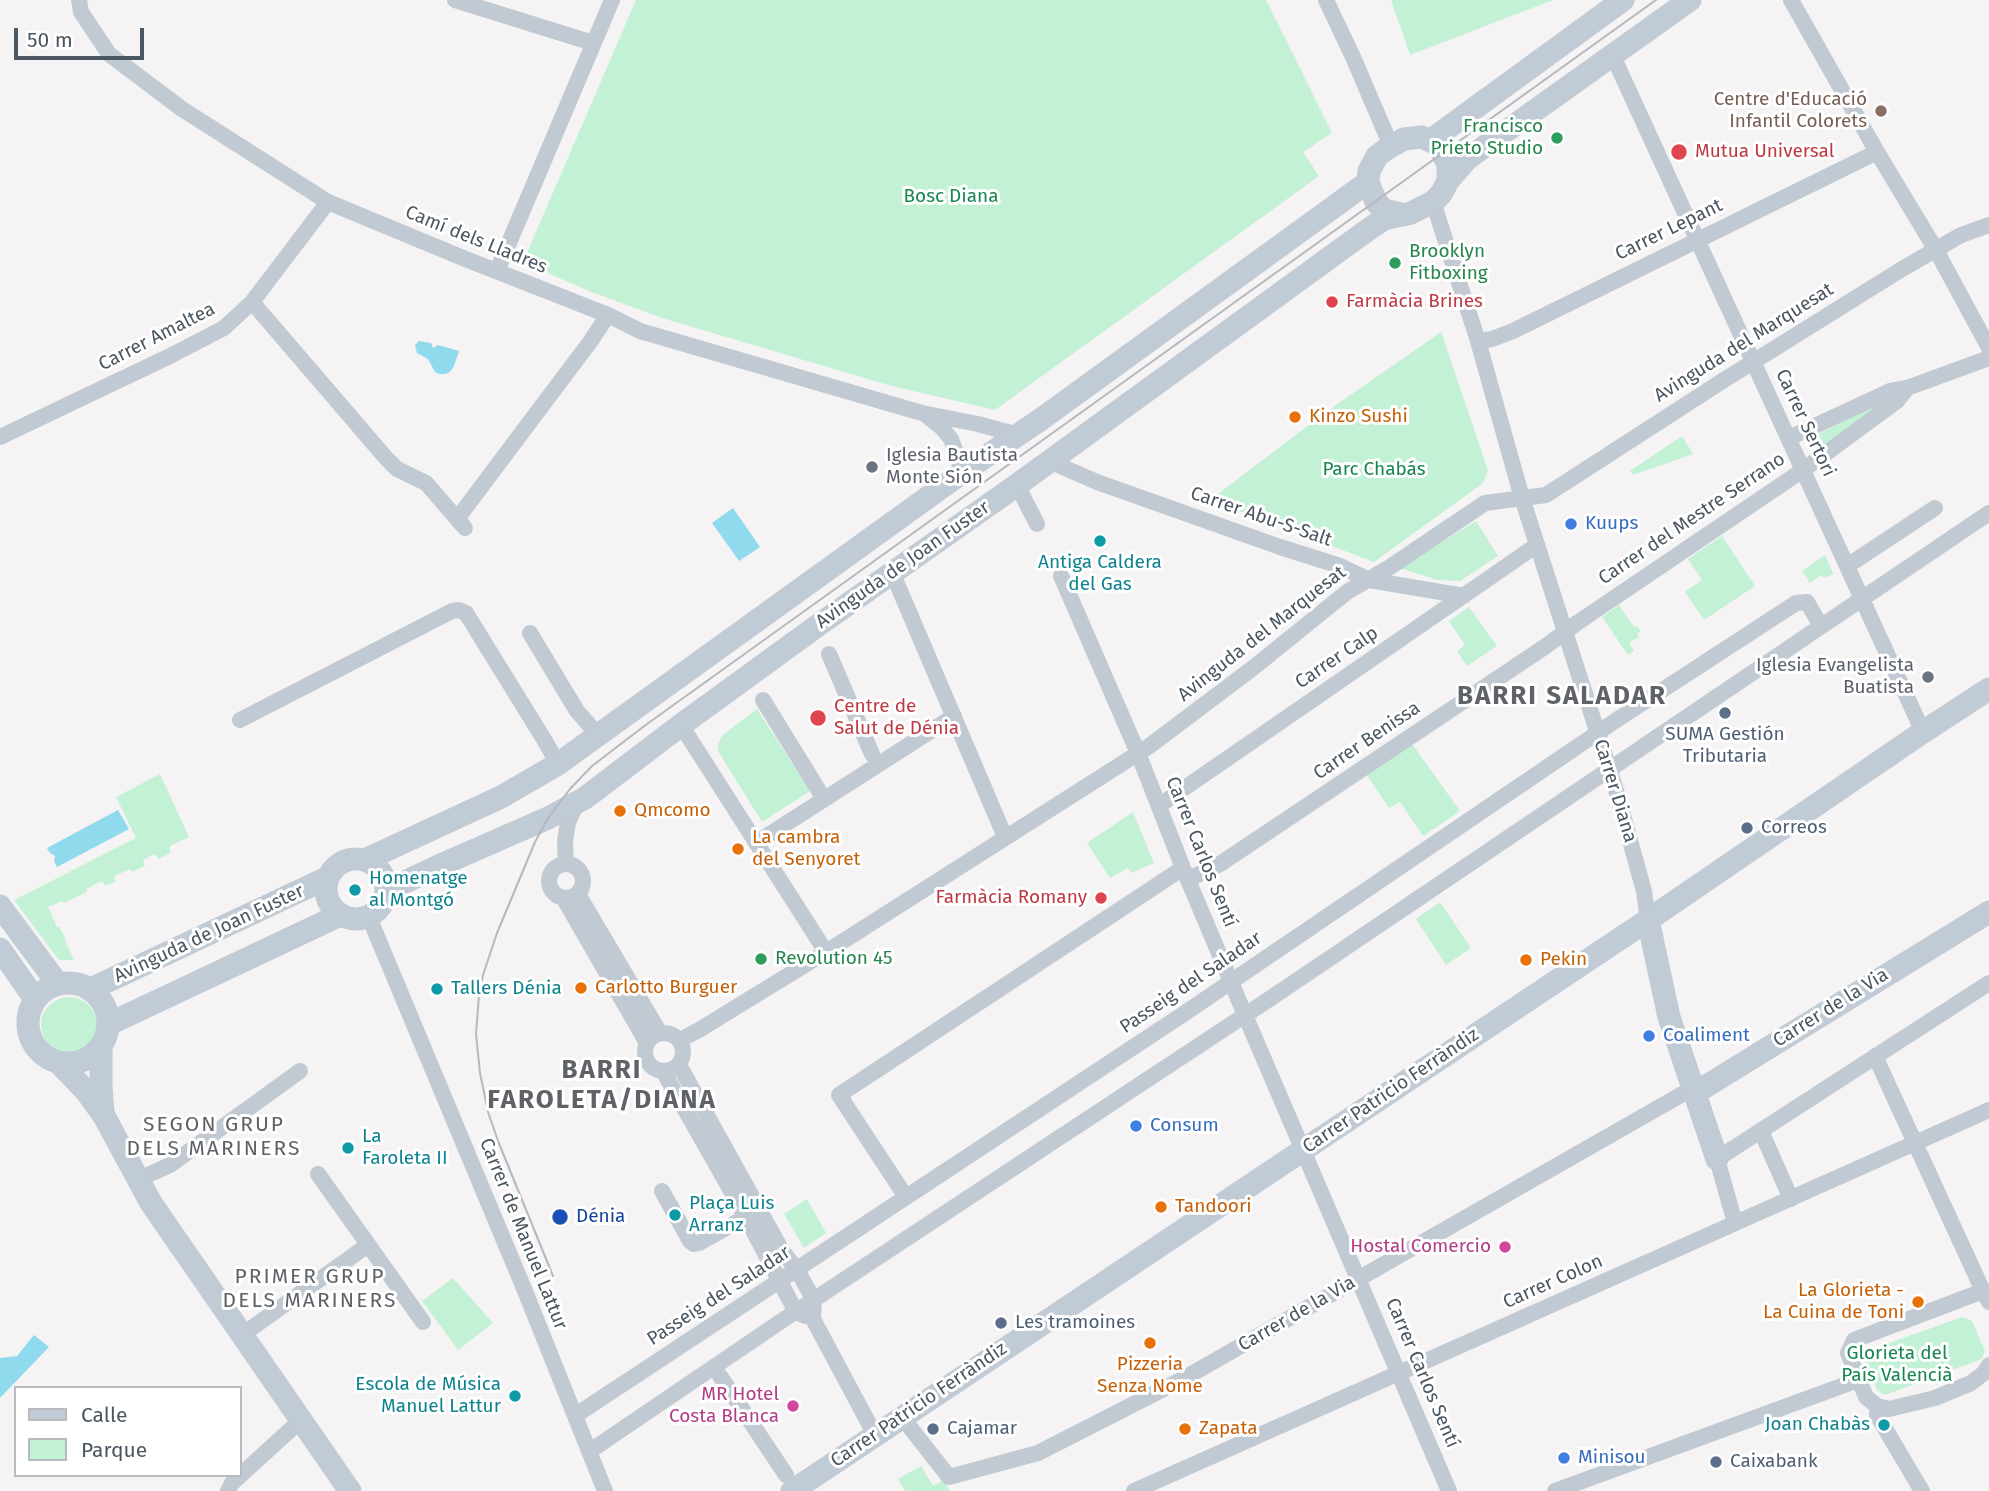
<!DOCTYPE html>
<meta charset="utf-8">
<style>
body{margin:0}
#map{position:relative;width:1989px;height:1491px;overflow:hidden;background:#f5f3f3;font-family:"Fira Sans",sans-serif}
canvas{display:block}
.legend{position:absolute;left:14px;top:1386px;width:228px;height:91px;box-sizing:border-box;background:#fff;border:2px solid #b7bbc0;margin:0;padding:9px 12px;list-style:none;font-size:21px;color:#4a5661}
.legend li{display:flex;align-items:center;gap:14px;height:35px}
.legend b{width:35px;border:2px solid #b7bbc0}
.scale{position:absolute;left:14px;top:28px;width:130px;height:32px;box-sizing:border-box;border:4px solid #4a5661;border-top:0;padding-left:9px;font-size:21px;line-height:24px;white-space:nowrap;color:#4a5661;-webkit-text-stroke:5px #fff;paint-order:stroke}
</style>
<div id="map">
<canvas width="1989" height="1491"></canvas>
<ul class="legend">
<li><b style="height:9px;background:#c1cbd6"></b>Calle</li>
<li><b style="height:19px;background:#c3f1d5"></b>Parque</li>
</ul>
<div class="scale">50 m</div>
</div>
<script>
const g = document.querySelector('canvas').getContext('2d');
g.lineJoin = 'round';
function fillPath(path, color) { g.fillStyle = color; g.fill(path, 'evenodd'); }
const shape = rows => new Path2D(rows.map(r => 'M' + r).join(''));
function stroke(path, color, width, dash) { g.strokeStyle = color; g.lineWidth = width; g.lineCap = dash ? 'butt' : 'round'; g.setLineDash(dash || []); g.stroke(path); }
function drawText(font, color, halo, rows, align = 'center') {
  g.font = font + ' "Fira Sans",sans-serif'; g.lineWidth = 6; g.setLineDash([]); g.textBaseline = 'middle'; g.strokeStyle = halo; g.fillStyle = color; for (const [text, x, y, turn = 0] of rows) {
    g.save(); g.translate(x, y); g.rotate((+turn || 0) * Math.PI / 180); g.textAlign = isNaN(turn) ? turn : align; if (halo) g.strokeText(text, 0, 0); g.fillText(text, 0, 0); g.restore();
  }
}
fillPath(shape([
 [636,0,1266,0,1332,133,1303,152,1319,176,995,410,888,385,662,318,589,291,523,262],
 [1391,0,1553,0,1410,55],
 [1441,332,1488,470,1483,483,1374,562,1210,500,1326,412],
 [1890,398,1823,446,1817,435],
 [1682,436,1693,454,1633,475,1630,471],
 [1476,521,1498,556,1460,581,1437,580,1400,568],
 [1722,536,1755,586,1704,620,1685,592,1702,580,1688,559],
 [1825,555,1833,574,1824,578,1821,575,1810,583,1802,571],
 [1619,605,1634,627,1637,626,1641,631,1637,634,1639,637,1629,643,1634,651,1628,655,1602,617],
 [1469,607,1497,646,1467,666,1457,651,1465,645,1449,621],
 [757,709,810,791,762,822,718,751,718,743,724,734],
 [1412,744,1460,811,1423,836,1400,802,1389,808,1367,775],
 [160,774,189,837,170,846,170,853,159,859,155,854,143,860,145,866,132,872,130,869,114,876,116,881,105,886,102,881,86,889,87,892,64,903,62,901,48,907,57,927,59,926,66,940,65,941,74,960,59,960,14,900,136,838,116,797],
 [1133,812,1154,863,1131,873,1128,868,1110,878,1087,843],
 [1440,902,1471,948,1446,965,1416,919],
 '41 1025a28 28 0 1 1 56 0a28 28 0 1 1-56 0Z',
 [807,1199,826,1233,804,1248,784,1214],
 [453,1278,493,1323,458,1350,422,1301],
 [1962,1317,1972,1321,1985,1351,1982,1359,1885,1395,1877,1390,1865,1360,1870,1350],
 [921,1466,933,1486,944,1480,950,1491,905,1491,898,1479]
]), '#c3f1d5');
fillPath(shape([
 [419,341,431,343,433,348,438,345,459,351,454,366,450,372,445,374,439,374,435,372,428,359,417,353,415,345],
 [733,508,760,547,739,561,712,523],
 [118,810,129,829,57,867,54,861,55,856,50,853,47,848],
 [34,1335,49,1347,0,1398,0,1358,17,1356]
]), '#90daee');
stroke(shape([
 [79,0,81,12,109,54,182,109,328,202,463,258,608,315,640,331,922,413,978,424,1018,435],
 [455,0,593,43],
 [1326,0,1353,57,1391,146],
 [1791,0,1877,152,1936,250,1989,348],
 [1613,56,1923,732],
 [1433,202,1478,341,1522,498,1616,790,1644,891,1648,920],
 [497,271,612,0],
 [252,302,386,458,397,469,426,483,465,528],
 [1478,341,1492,339,1513,331,1877,152],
 [927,416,941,427,951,439,963,472],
 [0,437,170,356,224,328,252,302,328,202],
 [1789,438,1890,391,1907,388,1989,358],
 [1049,461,1097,482,1280,547,1340,566,1369,580,1464,596],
 [1017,485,1037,524],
 [457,519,590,342,608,315],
 [1847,566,1935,508],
 [892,572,1005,837],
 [1061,576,1138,753,1183,868,1245,1015,1449,1491],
 [530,633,577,711,598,735],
 [829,654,872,754],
 [763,700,819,791],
 [240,720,452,611,459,610,466,613,545,741,558,764],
 [681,725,826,952],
 [1160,805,1537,545],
 [756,843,954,716],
 '549 881a17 17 0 1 1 34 0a17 17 0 1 1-34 0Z',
 [566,864,565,841,568,822,575,807,579,803],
 [1189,879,1220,864,1546,646,1577,623,1803,470,1897,401,1907,388],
 [578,894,660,1033],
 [564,899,647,1043],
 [369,917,525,1291,605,1491],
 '645 1052a19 19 0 1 1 38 0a19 19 0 1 1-38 0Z',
 [680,1040,699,1030,826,952,1148,747,1253,668,1347,592,1390,567,1485,503,1546,495,1724,380,1902,269,1961,235,1989,225],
 [1875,1056,1983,1291],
 [679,1065,781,1249,797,1270,814,1300,813,1319,875,1435],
 [663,1071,746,1217,796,1312,805,1316],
 [1761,1131,1791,1199],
 [318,1174,423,1322],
 [137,1180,170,1165,300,1071],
 [662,1191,690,1241,694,1244,699,1243,746,1217],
 [906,1197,839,1095,1183,868],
 [1735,1223,1717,1159,1989,983],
 [1989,1302,1983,1291,1854,1340,1848,1353,1866,1397,1877,1406,1889,1409,1935,1398,1971,1383,1984,1373,1989,1365],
 [242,1335,368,1245],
 [720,1376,786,1475],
 [1877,1406,1877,1415,1922,1491],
 [576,1415,1182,1015,1615,721,1796,603,1807,602,1821,626],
 [905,1421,949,1477,1038,1453,1181,1380,1693,1088],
 [590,1451,780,1322,1271,998,1989,513],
 [228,1491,232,1483,301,1420],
 [1134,1491,1989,1110],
 [1555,1491,1858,1380]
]), '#c1cad2', 16);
stroke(shape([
 [1431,140,1623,0],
 [1448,181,1467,159,1690,0],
 '326 889a30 30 0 1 1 60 0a30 30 0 1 1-60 0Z',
 [365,860,501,797,558,764,963,472,1040,420,1368,182],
 [386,891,443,864,548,818,585,798,681,725,817,626,1017,485,1369,229,1384,219,1411,213,1433,202,1441,194,1448,181,1448,164,1438,145,1422,137,1404,139,1391,146,1377,156,1369,171,1368,182,1376,202,1384,210,1404,215],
 [0,906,58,984],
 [1648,920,1669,1017,1717,1159],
 [0,949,35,999],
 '28 1023a40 40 0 1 1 80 0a40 40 0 1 1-80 0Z',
 [91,989,327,878],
 [109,1024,340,915],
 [101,1047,101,1086,103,1113],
 [58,1062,86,1091,104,1116,151,1203,350,1491],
 [1695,1093,1989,912],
 [792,1491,1648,920,1923,732,1989,689]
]), '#c1cbd6', 23);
stroke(shape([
 [553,1276,498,1141,488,1112,480,1073,476,1034,479,995,483,975,497,933,535,842,548,818,570,789,592,766,647,724,1656,0]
]), '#b5b8bd', 2);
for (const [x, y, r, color] of [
 [1881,111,7,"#8d6e63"],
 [1557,138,7,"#2e9e5b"],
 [1679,152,9,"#e0444e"],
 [1395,263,7,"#2e9e5b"],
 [1332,302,7,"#e0444e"],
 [1295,417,7,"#e8710a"],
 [872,467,7,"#6b7280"],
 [1571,524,7,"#3f7fe0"],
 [1100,541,7,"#0f9aa8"],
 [1928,677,7,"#6b7280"],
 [1725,713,7,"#5c6f8a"],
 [818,718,9,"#e0444e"],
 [620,811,7,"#e8710a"],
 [1747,828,7,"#5c6f8a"],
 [738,849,7,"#e8710a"],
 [355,890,7,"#0f9aa8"],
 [1101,898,7,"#e0444e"],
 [761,959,7,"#2e9e5b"],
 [1526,960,7,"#e8710a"],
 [581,988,7,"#e8710a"],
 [437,989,7,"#0f9aa8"],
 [1649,1036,7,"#3f7fe0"],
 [1136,1126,7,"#3f7fe0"],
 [348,1148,7,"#0f9aa8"],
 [1161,1207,7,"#e8710a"],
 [675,1215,7,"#0f9aa8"],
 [560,1217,9,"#1a4fb4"],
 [1505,1247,7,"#d1479c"],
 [1918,1302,7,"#e8710a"],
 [1001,1323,7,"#5c6f8a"],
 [1150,1343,7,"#e8710a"],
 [515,1396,7,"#0f9aa8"],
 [793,1406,7,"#d1479c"],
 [1884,1425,7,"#0f9aa8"],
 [933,1429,7,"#5c6f8a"],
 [1185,1429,7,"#e8710a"],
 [1564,1458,7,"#3f7fe0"],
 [1716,1462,7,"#5c6f8a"]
]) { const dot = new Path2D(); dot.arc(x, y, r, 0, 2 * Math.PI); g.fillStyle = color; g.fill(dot); stroke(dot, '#fff', 2.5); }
drawText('19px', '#785e54', '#fff', [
 ["Centre d'Educació",1867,100],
 ["Infantil Colorets",1867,122]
], 'right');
drawText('19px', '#27864d', '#fff', [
 ["Francisco",1543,127,"right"],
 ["Prieto Studio",1543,149,"right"],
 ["Brooklyn",1409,252],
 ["Fitboxing",1409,274],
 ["Revolution 45",775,959]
], 'left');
drawText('19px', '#be3a42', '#fff', [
 ["Mutua Universal",1695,152],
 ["Farmàcia Brines",1346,302],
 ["Centre de",834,707],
 ["Salut de Dénia",834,729],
 ["Farmàcia Romany",1087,898,"right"]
], 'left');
drawText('19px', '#17864f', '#fff', [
 ["Bosc Diana",951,197],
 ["Parc Chabás",1374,470],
 ["Glorieta del",1897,1354],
 ["País Valencià",1897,1376]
]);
drawText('19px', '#4a5661', '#fff', [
 ["Carrer Lepant",1669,230,-26],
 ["Camí dels Lladres",476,240,22],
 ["Carrer Amaltea",157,337,-27],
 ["Avinguda del Marquesat",1744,343,-32],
 ["Carrer Sertori",1805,423,65],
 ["Carrer Abu-S-Salt",1261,517,19],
 ["Carrer del Mestre Serrano",1692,519,-34],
 ["Avinguda de Joan Fuster",903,565,-35],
 ["Avinguda del Marquesat",1262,634,-38],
 ["Carrer Calp",1337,658,-34],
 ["Carrer Benissa",1367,741,-34],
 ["Carrer Diana",1615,791,73],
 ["Carrer Carlos Sentí",1201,852,68],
 ["Avinguda de Joan Fuster",209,934,-25],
 ["Passeig del Saladar",1191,983,-34],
 ["Carrer de la Via",1831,1008,-32],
 ["Carrer Patricio Ferràndiz",1391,1091,-34],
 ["Carrer de Manuel Lattur",523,1234,68],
 ["Carrer Colon",1553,1282,-24],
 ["Passeig del Saladar",719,1296,-33],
 ["Carrer de la Via",1297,1314,-30],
 ["Carrer Carlos Sentí",1422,1373,67],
 ["Carrer Patricio Ferràndiz",919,1405,-34]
]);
drawText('19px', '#c56008', '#fff', [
 ["Kinzo Sushi",1309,417],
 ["Qmcomo",634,811],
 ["La cambra",752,838],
 ["del Senyoret",752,860],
 ["Pekin",1540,960],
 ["Carlotto Burguer",595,988],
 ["Tandoori",1175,1207],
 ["La Glorieta -",1904,1291,"right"],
 ["La Cuina de Toni",1904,1313,"right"],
 ["Pizzeria",1150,1365,"center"],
 ["Senza Nome",1150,1387,"center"],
 ["Zapata",1199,1429]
], 'left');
drawText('19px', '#5b616d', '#fff', [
 ["Iglesia Bautista",886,456],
 ["Monte Sión",886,478],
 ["Iglesia Evangelista",1914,666,"right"],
 ["Buatista",1914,688,"right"]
], 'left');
drawText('19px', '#366cbe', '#fff', [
 ["Kuups",1585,524],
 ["Coaliment",1663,1036],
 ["Consum",1150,1126],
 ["Minisou",1578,1458]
], 'left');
drawText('19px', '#0d838f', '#fff', [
 ["Antiga Caldera",1100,563,"center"],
 ["del Gas",1100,585,"center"],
 ["Homenatge",369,879],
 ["al Montgó",369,901],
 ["Tallers Dénia",451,989],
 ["La",362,1137],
 ["Faroleta II",362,1159],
 ["Plaça Luis",689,1204],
 ["Arranz",689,1226],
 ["Escola de Música",501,1385,"right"],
 ["Manuel Lattur",501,1407,"right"],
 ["Joan Chabàs",1870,1425,"right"]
], 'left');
drawText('19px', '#4e5e75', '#fff', [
 ["SUMA Gestión",1725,735,"center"],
 ["Tributaria",1725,757,"center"],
 ["Correos",1761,828],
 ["Les tramoines",1015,1323],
 ["Cajamar",947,1429],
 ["Caixabank",1730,1462]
], 'left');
drawText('19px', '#164399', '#fff', [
 ["Dénia",576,1217]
], 'left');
drawText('19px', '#b23c85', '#fff', [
 ["Hostal Comercio",1491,1247],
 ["MR Hotel",779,1395],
 ["Costa Blanca",779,1417]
], 'right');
g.letterSpacing = '2px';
drawText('21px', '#5f6368', '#fff', [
 ["SEGON GRUP",214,1125],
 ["DELS MARINERS",214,1149],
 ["PRIMER GRUP",310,1277],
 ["DELS MARINERS",310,1301]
]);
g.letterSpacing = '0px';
g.letterSpacing = '2px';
drawText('bold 26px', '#5f6368', '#fff', [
 ["BARRI SALADAR",1562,697],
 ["BARRI",602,1071],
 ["FAROLETA/DIANA",602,1101]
]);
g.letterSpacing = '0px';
</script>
